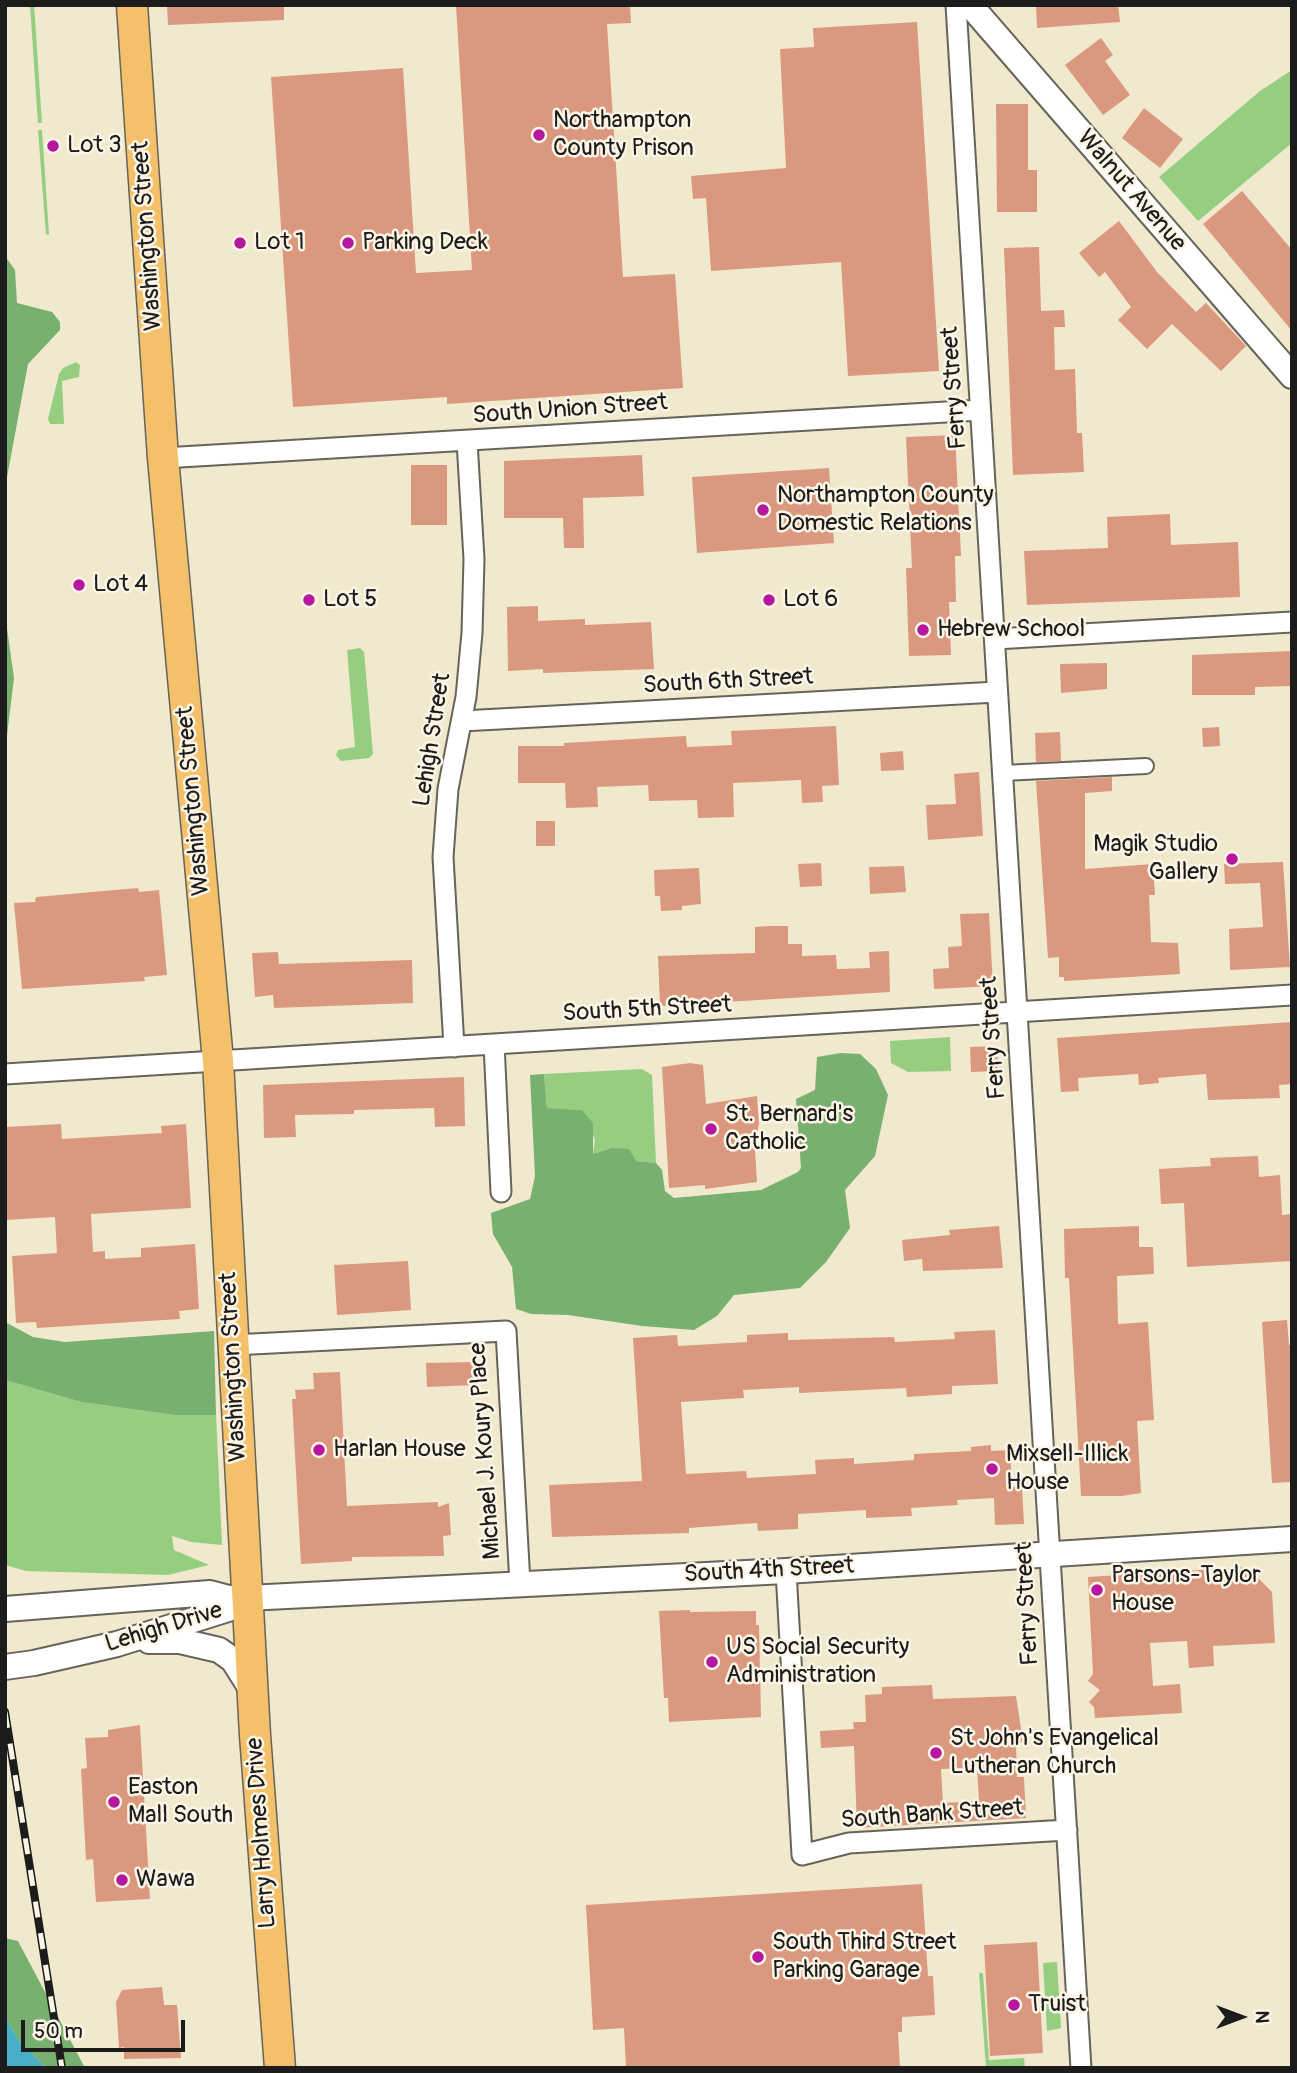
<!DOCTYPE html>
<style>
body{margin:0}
#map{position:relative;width:1297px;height:2073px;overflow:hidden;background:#f0e9cd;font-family:Pangolin,sans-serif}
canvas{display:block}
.frame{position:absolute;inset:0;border:7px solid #1c1c1c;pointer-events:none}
.north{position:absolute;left:1206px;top:1982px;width:70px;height:70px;-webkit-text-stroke:5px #fcf5e5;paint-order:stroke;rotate:90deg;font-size:19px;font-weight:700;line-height:28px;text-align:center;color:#1c1c1c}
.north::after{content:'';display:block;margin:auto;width:24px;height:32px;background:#1c1c1c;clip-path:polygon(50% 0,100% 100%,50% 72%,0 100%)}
.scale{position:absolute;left:21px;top:2020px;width:164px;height:32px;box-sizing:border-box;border:4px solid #1c1c1c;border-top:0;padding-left:9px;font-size:21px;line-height:24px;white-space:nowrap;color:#1c1c1c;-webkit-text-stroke:5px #fcf5e5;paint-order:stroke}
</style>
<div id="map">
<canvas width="1297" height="2073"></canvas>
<div class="frame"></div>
<div class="north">N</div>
<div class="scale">50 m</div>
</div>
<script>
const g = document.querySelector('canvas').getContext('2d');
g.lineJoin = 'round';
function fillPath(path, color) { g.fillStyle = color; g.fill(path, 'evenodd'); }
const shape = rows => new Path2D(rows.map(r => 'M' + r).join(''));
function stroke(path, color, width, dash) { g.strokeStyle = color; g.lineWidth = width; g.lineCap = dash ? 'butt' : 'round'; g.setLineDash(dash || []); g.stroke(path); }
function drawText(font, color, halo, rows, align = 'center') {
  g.font = font + ' Pangolin,sans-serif'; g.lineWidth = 5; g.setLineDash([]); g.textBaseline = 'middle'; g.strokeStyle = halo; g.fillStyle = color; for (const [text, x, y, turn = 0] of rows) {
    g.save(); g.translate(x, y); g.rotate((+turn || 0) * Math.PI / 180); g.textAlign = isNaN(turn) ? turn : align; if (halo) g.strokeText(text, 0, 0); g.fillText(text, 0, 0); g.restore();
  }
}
fillPath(shape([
 [30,5,34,5,42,123,38,123],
 [1292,70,1292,143,1198,221,1159,177,1260,91],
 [38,130,42,130,49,234,46,235],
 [76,362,80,365,79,377,62,381,64,424,50,424,48,419,59,374,63,368],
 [360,648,364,652,373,754,369,758,341,761,336,755,338,750,355,747,347,650],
 [950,1037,951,1071,908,1072,891,1063,890,1041],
 [642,1069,652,1075,656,1163,635,1161,611,1148,593,1154,595,1140,582,1110,547,1108,544,1074],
 [5,1380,81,1402,174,1415,216,1415,222,1545,191,1542,172,1536,174,1550,209,1565,168,1575,26,1571,5,1565],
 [1057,1962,1061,2028,1047,2031,1043,1963],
 [979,1973,983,1973,989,2060,1024,2058,1025,2068,986,2068]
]), '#95ce81');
fillPath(shape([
 [5,256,15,270,17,303,52,312,60,322,60,330,28,364,5,488],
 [5,614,14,678,5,752],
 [841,1053,860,1054,876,1069,888,1095,875,1156,845,1190,850,1228,826,1262,800,1288,734,1295,717,1316,694,1330,642,1326,568,1315,531,1314,516,1309,512,1267,493,1234,491,1213,530,1199,535,1176,530,1075,544,1074,547,1108,582,1110,593,1123,593,1154,611,1148,629,1149,636,1161,656,1163,662,1170,665,1191,674,1198,761,1190,798,1172,801,1168,796,1099,815,1090,817,1057],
 [5,1322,33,1337,65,1342,214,1331,216,1415,174,1415,81,1402,5,1380],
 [5,1938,18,1941,85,2068,46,2068,17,2038,5,2016]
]), '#78b16f');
fillPath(shape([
 [5,2016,17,2038,46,2068,5,2068]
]), '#48afc7');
fillPath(shape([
 [167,5,284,5,284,20,168,25],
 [456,5,630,5,631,23,607,24,623,277,675,274,683,388,447,404,447,397,293,407,271,77,403,68,416,273,472,270],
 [1036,5,1118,5,1120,22,1037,28],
 [917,22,939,371,848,376,841,262,711,271,706,198,693,199,691,176,786,168,780,49,814,47,813,28],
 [1101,38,1113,55,1105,61,1130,95,1103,115,1065,65],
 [996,104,1028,104,1028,170,1037,170,1037,212,997,212],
 [1144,108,1183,139,1160,168,1122,138],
 [1242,191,1292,250,1292,331,1203,224],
 [1119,221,1157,272,1196,312,1206,303,1246,346,1221,371,1172,324,1147,349,1118,320,1131,307,1105,272,1099,277,1079,253],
 [1039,247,1041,311,1064,310,1065,327,1054,327,1055,370,1075,369,1077,433,1082,433,1084,472,1013,475,1004,248],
 [955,435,961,556,955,556,956,602,949,602,951,655,909,656,906,568,912,568,906,437],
 [642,455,644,496,583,498,584,548,564,548,563,518,504,518,504,461],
 [411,465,447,465,447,525,411,525],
 [829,468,834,543,697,553,692,477],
 [1170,514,1171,545,1238,542,1240,597,1027,605,1024,551,1108,548,1107,517],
 [538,606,538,621,585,619,585,625,651,622,654,669,543,673,543,669,508,671,507,607],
 [1292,651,1292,686,1255,687,1255,695,1192,695,1192,655],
 [1107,663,1107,689,1061,693,1060,664],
 [836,726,839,785,822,786,823,802,802,803,801,780,733,783,734,817,698,818,697,800,649,801,648,785,597,787,598,807,566,808,565,783,518,783,518,746,564,746,564,743,686,736,687,747,732,745,731,731],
 [1219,727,1220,746,1203,747,1202,728],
 [1060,732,1061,761,1036,762,1035,733],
 [903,751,904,770,881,771,880,753],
 [979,772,983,836,928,840,926,805,956,804,954,774],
 [1112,777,1112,791,1085,793,1085,869,1153,864,1155,895,1149,895,1151,942,1178,943,1180,974,1064,981,1064,977,1059,977,1059,957,1048,958,1036,781],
 [536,821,555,821,555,846,536,846],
 [1283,862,1290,967,1230,970,1229,929,1263,927,1260,883,1225,884,1224,864],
 [821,863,822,886,800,887,798,864],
 [904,866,906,892,870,894,869,867],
 [699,868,701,904,682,906,682,910,661,911,660,896,655,896,654,870],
 [138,888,139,892,159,890,167,975,144,977,145,981,22,989,14,903,35,902,36,897],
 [989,913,993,986,934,989,933,969,949,968,948,947,962,946,960,914],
 [770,926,788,926,788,944,802,944,802,956,836,955,837,969,870,968,869,952,889,951,890,992,660,1006,658,956,755,953,755,927],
 [278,952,279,964,412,960,413,1003,274,1008,273,995,255,997,252,953],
 [1292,1022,1292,1084,1279,1085,1280,1098,1208,1100,1206,1074,1158,1078,1159,1083,1139,1085,1138,1074,1078,1078,1079,1091,1061,1092,1057,1038],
 [997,1046,998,1071,971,1072,970,1047],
 [690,1063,703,1065,706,1104,757,1096,759,1124,757,1133,754,1134,757,1182,705,1189,705,1185,669,1188,662,1067],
 [464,1077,465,1126,435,1127,434,1108,354,1110,354,1114,295,1115,296,1137,264,1138,263,1085],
 [61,1124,62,1139,162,1133,161,1126,186,1124,191,1208,91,1214,93,1252,105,1251,105,1259,141,1257,141,1248,195,1244,199,1309,179,1311,180,1319,37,1328,36,1322,16,1323,12,1256,57,1253,55,1217,5,1220,5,1127],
 [1258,1156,1259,1177,1280,1175,1282,1215,1292,1214,1292,1261,1187,1267,1184,1203,1161,1204,1159,1169,1211,1166,1210,1158],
 [999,1226,1003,1268,923,1271,922,1259,904,1261,902,1240,950,1235,949,1230],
 [1139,1226,1139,1247,1153,1247,1154,1274,1117,1276,1118,1324,1148,1322,1154,1420,1137,1421,1141,1493,1122,1496,1081,1496,1069,1278,1065,1278,1064,1229],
 [408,1261,411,1310,337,1315,334,1265],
 [1287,1320,1289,1345,1292,1345,1292,1482,1272,1483,1262,1322],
 [995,1330,998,1384,952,1386,952,1394,907,1397,906,1388,799,1393,799,1387,743,1390,744,1398,681,1402,686,1474,746,1471,747,1478,816,1474,815,1460,854,1458,854,1464,914,1460,914,1454,971,1451,971,1447,991,1445,991,1451,1010,1450,1012,1487,1022,1487,1024,1524,995,1525,994,1498,957,1500,958,1505,911,1508,912,1516,866,1518,866,1510,798,1514,798,1529,758,1531,757,1523,689,1528,689,1533,552,1537,549,1485,642,1481,633,1338,677,1335,678,1346,747,1342,747,1335,788,1333,788,1340,894,1337,895,1342,955,1339,954,1332],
 [474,1362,475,1385,427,1387,426,1363],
 [340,1372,347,1506,438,1502,438,1507,449,1503,451,1535,443,1536,444,1556,352,1557,352,1561,301,1564,292,1399,296,1399,295,1390,314,1389,313,1373],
 [1247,1567,1272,1592,1275,1643,1213,1646,1214,1666,1189,1668,1187,1641,1150,1643,1153,1686,1180,1684,1182,1713,1095,1718,1094,1707,1089,1702,1100,1690,1088,1681,1093,1674,1088,1577],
 [690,1610,690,1612,756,1611,756,1625,759,1625,761,1717,669,1722,668,1698,664,1698,659,1611],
 [932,1685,933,1699,1016,1696,1023,1742,1016,1743,1017,1777,1024,1777,1026,1818,857,1828,854,1746,821,1748,820,1731,854,1729,853,1722,866,1722,865,1695,882,1694,882,1687],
 [977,1768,979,1801,943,1803,941,1769],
 [140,1725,150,1899,96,1902,93,1859,86,1860,81,1769,87,1768,85,1738,108,1737,108,1730],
 [922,1884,928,1976,933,1976,935,2015,902,2017,902,2032,898,2032,900,2068,626,2068,624,2028,593,2030,586,1905],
 [1037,1942,1043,2053,990,2056,984,1945],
 [162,1987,164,2005,177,2005,181,2058,124,2059,124,2047,119,2048,116,2002,122,1990]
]), '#da997f');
const pedestrian = shape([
 [1003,773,1146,766]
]);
const minor = shape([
 [956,5,1081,2068],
 [163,458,980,410],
 [995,639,1292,622],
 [462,721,997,692],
 [494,1044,501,1192],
 [454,1047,443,857,448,789,466,697,472,633,474,559,467,441],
 [5,1074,1292,995],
 [233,1345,506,1331,520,1584],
 [786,1571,802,1855,849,1843,1067,1830]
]);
const tertiary = shape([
 [970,5,1292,376],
 [5,1609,210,1593,229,1598,247,1598,786,1571,1292,1539],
 [149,1641,180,1641,219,1650,233,1660,252,1690],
 [5,1667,34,1663,117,1644,228,1609,246,1599]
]);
const primary = shape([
 [132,5,163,458,218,1061,255,1735,280,2068]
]);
stroke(pedestrian, '#66645a', 18);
stroke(minor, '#66645a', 23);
stroke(tertiary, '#66645a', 28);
stroke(primary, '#66645a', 33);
stroke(pedestrian, '#fff', 14);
stroke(minor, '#fff', 19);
stroke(tertiary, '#fff', 24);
stroke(primary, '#f4c16a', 30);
const rail = shape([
 [5,1712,62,2068]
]);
stroke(rail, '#1c1c1c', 8);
stroke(rail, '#fcf5e5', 5, [16]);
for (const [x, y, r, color] of [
 [539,135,7,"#b5179e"],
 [53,146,7,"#b5179e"],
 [240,243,7,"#b5179e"],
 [348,243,7,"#b5179e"],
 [763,510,7,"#b5179e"],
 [79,585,7,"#b5179e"],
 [309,600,7,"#b5179e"],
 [769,600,7,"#b5179e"],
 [923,630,7,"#b5179e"],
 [1232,859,7,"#b5179e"],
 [711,1129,7,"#b5179e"],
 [319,1450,7,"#b5179e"],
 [992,1469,7,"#b5179e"],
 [1097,1590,7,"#b5179e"],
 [712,1662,7,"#b5179e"],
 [936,1753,7,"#b5179e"],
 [114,1802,7,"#b5179e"],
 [122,1880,7,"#b5179e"],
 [758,1957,7,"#b5179e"],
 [1014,2005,7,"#b5179e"]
]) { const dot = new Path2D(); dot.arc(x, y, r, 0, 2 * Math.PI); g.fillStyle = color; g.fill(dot); stroke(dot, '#fcf5e5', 2.5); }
drawText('24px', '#1c1c1c', '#fcf5e5', [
 ["Northampton",553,121],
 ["County Prison",553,149],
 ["Lot 3",67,146],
 ["Lot 1",254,243],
 ["Parking Deck",362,243],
 ["Northampton County",777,496],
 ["Domestic Relations",777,524],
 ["Lot 4",93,585],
 ["Lot 5",323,600],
 ["Lot 6",783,600],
 ["Hebrew School",937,630],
 ["Magik Studio",1218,845,"right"],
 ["Gallery",1218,873,"right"],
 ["St. Bernard's",725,1115],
 ["Catholic",725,1143],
 ["Harlan House",333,1450],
 ["Mixsell-Illick",1006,1455],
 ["House",1006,1483],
 ["Parsons-Taylor",1111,1576],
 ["House",1111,1604],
 ["US Social Security",726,1648],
 ["Administration",726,1676],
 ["St John's Evangelical",950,1739],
 ["Lutheran Church",950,1767],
 ["Easton",128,1788],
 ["Mall South",128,1816],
 ["Wawa",136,1880],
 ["South Third Street",772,1943],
 ["Parking Garage",772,1971],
 ["Truist",1028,2005]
], 'left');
drawText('24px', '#1c1c1c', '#fcf5e5', [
 ["Walnut Avenue",1131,191,49],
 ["Washington Street",148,236,-94],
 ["Ferry Street",955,388,-94],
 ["South Union Street",570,410,-4],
 ["South 6th Street",728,682,-3],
 ["Lehigh Street",433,740,-81],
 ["Washington Street",194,801,-95],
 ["South 5th Street",647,1010,-3],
 ["Ferry Street",994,1038,-94],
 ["Washington Street",234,1367,-93],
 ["Michael J. Koury Place",486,1451,-94],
 ["South 4th Street",769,1571,-3],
 ["Ferry Street",1028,1604,-93],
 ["Lehigh Drive",164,1628,-17],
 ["South Bank Street",932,1815,-4],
 ["Larry Holmes Drive",262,1833,-94]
]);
</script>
